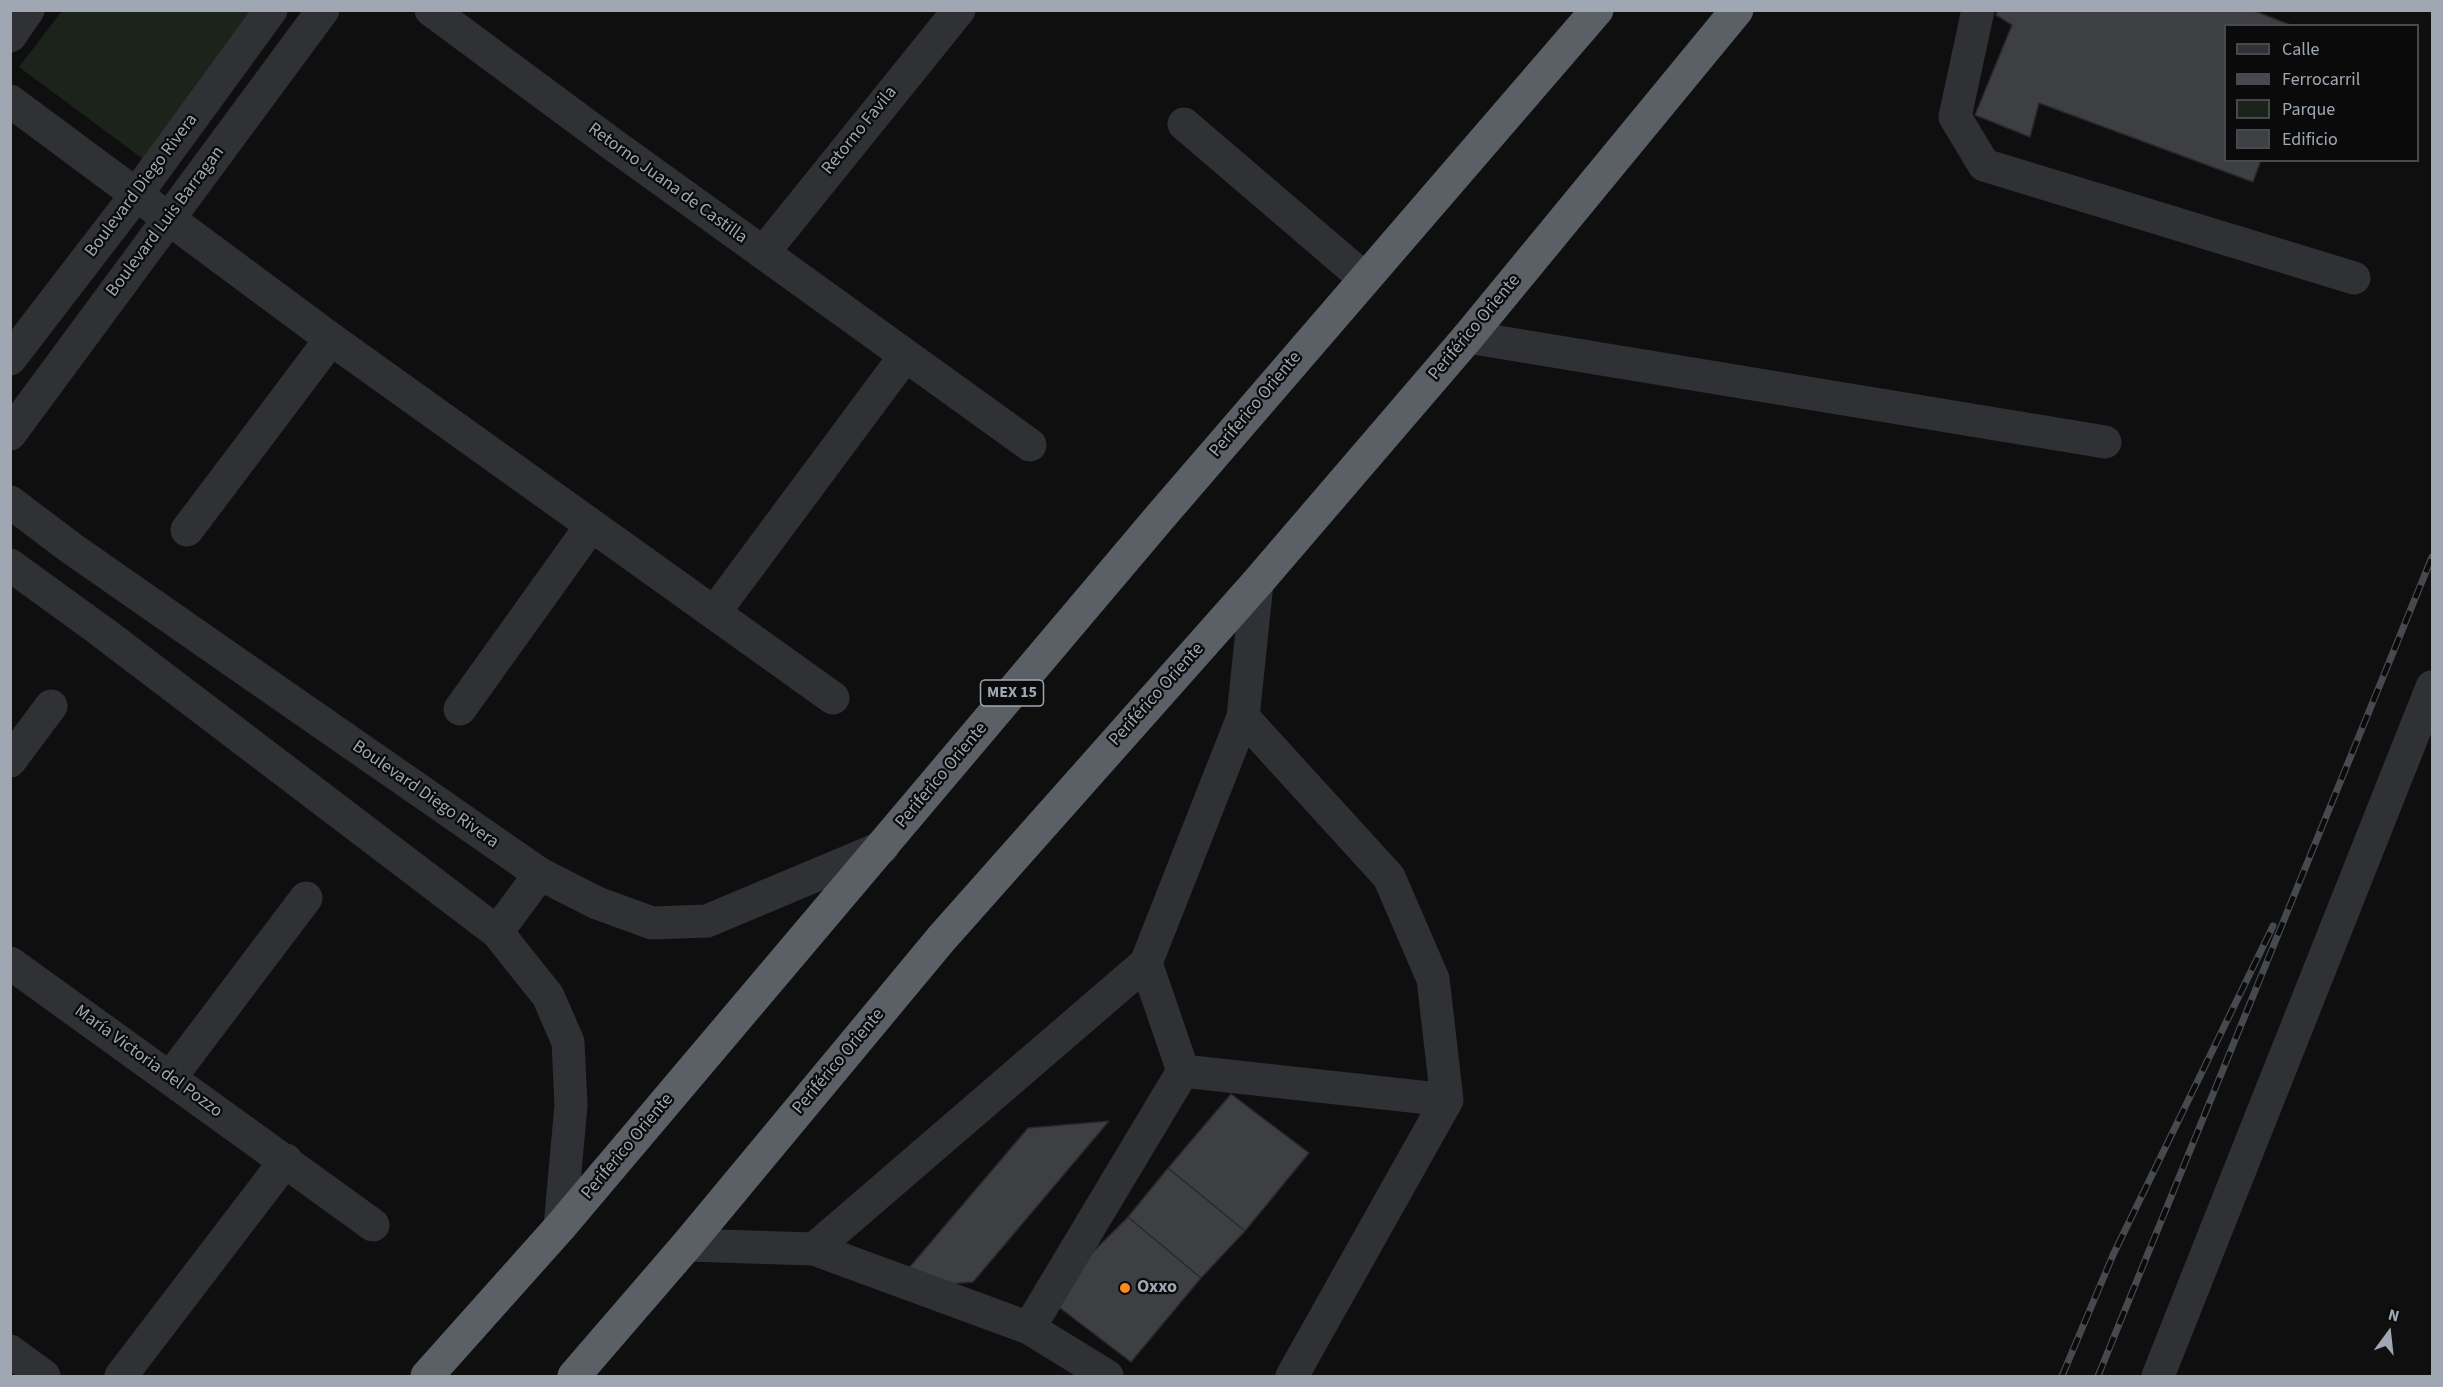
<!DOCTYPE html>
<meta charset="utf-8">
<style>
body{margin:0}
#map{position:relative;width:2443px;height:1387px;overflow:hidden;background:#0f0f10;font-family:"Source Sans 3",sans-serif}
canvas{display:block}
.frame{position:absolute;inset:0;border:12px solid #9fa8b2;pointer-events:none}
.legend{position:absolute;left:2224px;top:24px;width:195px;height:138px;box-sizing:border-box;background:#0a0a0b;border:2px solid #46494e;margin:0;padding:8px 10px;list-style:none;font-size:18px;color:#9fa8b2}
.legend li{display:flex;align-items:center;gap:12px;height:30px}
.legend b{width:30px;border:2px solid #46494e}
.north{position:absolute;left:2359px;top:1303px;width:60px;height:60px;-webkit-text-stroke:4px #0a0a0b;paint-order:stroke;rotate:15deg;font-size:16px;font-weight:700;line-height:24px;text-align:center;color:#9fa8b2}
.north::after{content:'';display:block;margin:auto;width:21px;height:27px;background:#9fa8b2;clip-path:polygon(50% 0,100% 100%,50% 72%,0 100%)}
</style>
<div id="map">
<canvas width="2443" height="1387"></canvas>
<div class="frame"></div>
<ul class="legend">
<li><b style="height:8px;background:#303135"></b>Calle</li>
<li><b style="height:8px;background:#464a4e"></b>Ferrocarril</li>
<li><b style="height:16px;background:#1b231b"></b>Parque</li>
<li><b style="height:16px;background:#3e3f43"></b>Edificio</li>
</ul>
<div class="north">N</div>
</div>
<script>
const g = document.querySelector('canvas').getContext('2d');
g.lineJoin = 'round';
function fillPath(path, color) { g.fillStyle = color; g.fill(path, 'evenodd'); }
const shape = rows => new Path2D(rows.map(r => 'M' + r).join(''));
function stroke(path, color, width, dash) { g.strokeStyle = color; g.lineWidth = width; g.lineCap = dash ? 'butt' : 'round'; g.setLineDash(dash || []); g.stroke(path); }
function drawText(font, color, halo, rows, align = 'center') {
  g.font = font + ' "Source Sans 3",sans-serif'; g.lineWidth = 4.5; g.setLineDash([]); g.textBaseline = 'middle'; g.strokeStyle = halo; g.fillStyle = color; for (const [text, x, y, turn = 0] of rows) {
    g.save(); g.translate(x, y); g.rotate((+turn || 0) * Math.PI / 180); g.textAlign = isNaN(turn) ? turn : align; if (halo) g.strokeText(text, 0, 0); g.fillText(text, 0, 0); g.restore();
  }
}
fillPath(shape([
 [62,11,254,11,143,159,19,67]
]), '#1b231b');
const building = shape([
 [1998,10,2252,10,2293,26,2226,26,2226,160,2261,160,2253,182,2039,103,2030,137,1975,115,2012,25,1996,15,1998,10],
 [1231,1094,1309,1153,1245,1231,1168,1168,1231,1094],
 [1109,1121,973,1282,891,1289,1028,1128,1109,1121],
 [1168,1168,1245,1231,1201,1278,1128,1217,1168,1168],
 [1128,1217,1201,1278,1131,1362,1047,1298,1128,1217]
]);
fillPath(building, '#3e3f43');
stroke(building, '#29292c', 1.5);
stroke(shape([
 [431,10,608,141,1030,445],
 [1978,10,1955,117,1984,165,2354,278],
 [10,36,28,10],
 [10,101,331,339,833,698],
 [1184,124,1364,278],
 [763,253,959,10],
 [1468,337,2105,442],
 [10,359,136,195,271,10],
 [10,434,323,10],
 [10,502,71,548,213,647,540,874,597,903,652,923,707,921,883,847],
 [187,530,331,339],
 [10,565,101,631,497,932,548,996,568,1042,571,1105,560,1227],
 [714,613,905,356],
 [460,709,591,526],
 [1243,717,1389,877,1433,979,1447,1100,1292,1376],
 [10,761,51,706],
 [497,932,540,874],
 [10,963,373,1225],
 [1183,1071,1447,1100],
 [170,1078,306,898],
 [687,1245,814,1249,1146,963,1243,717,1257,583],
 [814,1249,1029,1328,1183,1071,1146,963],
 [1029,1328,1107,1376],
 [10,1351,44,1376],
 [121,1376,286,1160],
 [2158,1376,2432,687]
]), '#303135', 33);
stroke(shape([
 [427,1376,560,1227,1160,517,1597,10],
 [574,1376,687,1245,941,939,1257,583,1468,337,1737,10]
]), '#5b6066', 33);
const rail = shape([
 [2062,1376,2113,1255,2273,926],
 [2098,1376,2432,557]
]);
stroke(rail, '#464a4e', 7);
stroke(rail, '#0a0a0b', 4.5, [14]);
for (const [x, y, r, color] of [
 [1125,1288,6,"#fb8b1c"]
]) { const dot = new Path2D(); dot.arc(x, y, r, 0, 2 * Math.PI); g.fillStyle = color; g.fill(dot); stroke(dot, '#0a0a0b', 2); }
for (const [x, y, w] of [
 [1012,693,63]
]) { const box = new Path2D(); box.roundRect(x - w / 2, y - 13, w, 26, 4.5); g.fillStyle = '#0a0a0b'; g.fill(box); stroke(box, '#9fa8b2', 1.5); }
drawText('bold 16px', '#9fa8b2', null, [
 ["MEX 15",1012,693]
]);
drawText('18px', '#9fa8b2', '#0a0a0b', [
 ["Retorno Favila",860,131,-51],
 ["Retorno Juana de Castilla",667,184,36],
 ["Boulevard Diego Rivera",142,186,-53],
 ["Boulevard Luis Barragan",166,222,-53],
 ["Periférico Oriente",1475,328,-50],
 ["Periferico Oriente",1256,405,-50],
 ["Periférico Oriente",1157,695,-48],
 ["Periferico Oriente",942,776,-50],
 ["Boulevard Diego Rivera",425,795,35],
 ["María Victoria del Pozzo",148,1062,36],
 ["Periférico Oriente",839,1062,-50],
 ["Periferico Oriente",628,1147,-50]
]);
drawText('bold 18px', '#9fa8b2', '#0a0a0b', [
 ["Oxxo",1137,1288]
], 'left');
</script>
